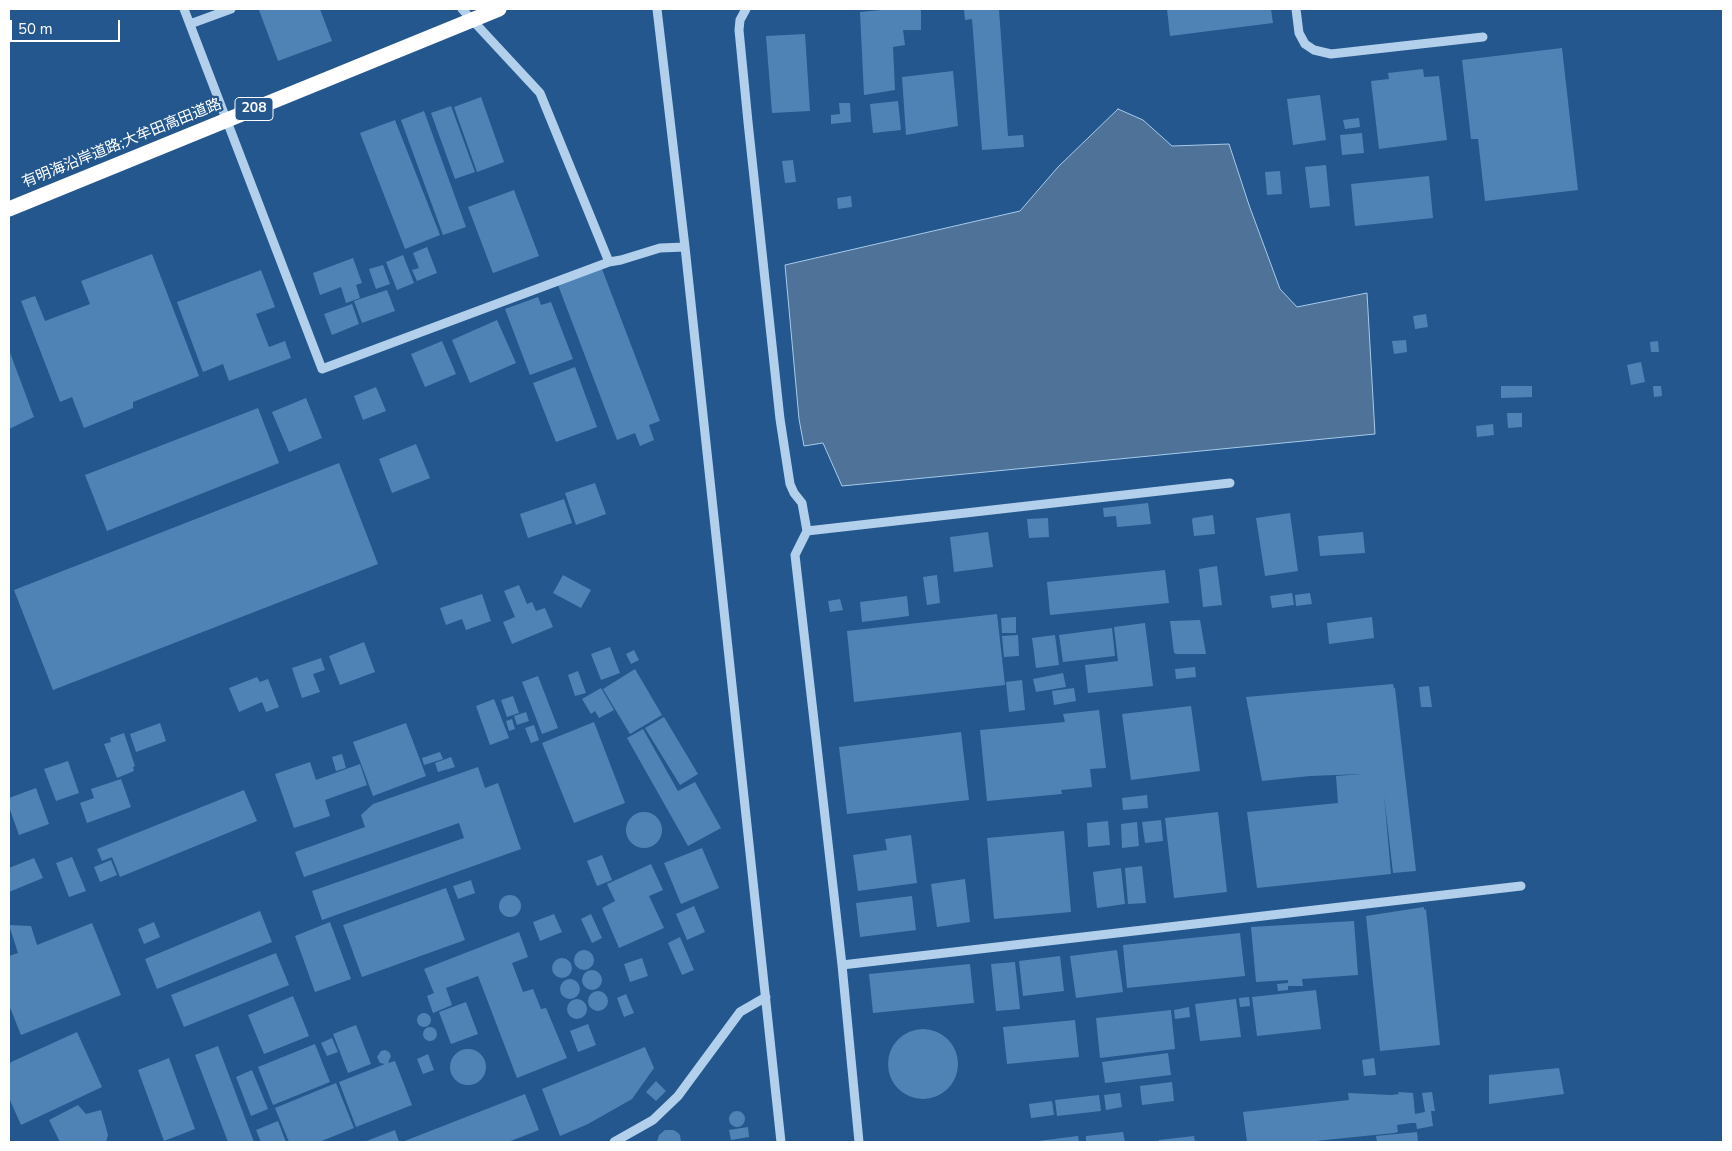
<!DOCTYPE html>
<meta charset="utf-8">
<style>
body{margin:0}
#map{position:relative;width:1732px;height:1151px;overflow:hidden;background:#23578d;font-family:"Nunito Sans",sans-serif}
canvas{display:block}
.frame{position:absolute;inset:0;border:10px solid #fff;pointer-events:none}
.scale{position:absolute;left:10px;top:20px;width:110px;height:22px;box-sizing:border-box;border:2px solid #fff;border-top:0;padding-left:6px;font-size:15px;line-height:18px;white-space:nowrap;color:#fff;-webkit-text-stroke:4px #23578d;paint-order:stroke}
</style>
<div id="map">
<canvas width="1732" height="1151"></canvas>
<div class="frame"></div>
<div class="scale">50 m</div>
</div>
<script>
const g = document.querySelector('canvas').getContext('2d');
g.lineJoin = 'round';
function fillPath(path, color) { g.fillStyle = color; g.fill(path, 'evenodd'); }
const shape = rows => new Path2D(rows.map(r => 'M' + r).join(''));
function stroke(path, color, width, dash) { g.strokeStyle = color; g.lineWidth = width; g.lineCap = dash ? 'butt' : 'round'; g.setLineDash(dash || []); g.stroke(path); }
function drawText(font, color, halo, rows, align = 'center') {
  g.font = font + ' "Nunito Sans","Noto Sans JP",sans-serif'; g.lineWidth = 4.5; g.setLineDash([]); g.textBaseline = 'middle'; g.strokeStyle = halo; g.fillStyle = color; for (const [text, x, y, turn = 0] of rows) {
    g.save(); g.translate(x, y); g.rotate((+turn || 0) * Math.PI / 180); g.textAlign = isNaN(turn) ? turn : align; if (halo) g.strokeText(text, 0, 0); g.fillText(text, 0, 0); g.restore();
  }
}
const water = shape([
 [1118,109,1143,120,1172,146,1229,144,1249,205,1280,289,1297,307,1367,293,1375,434,842,486,823,443,804,446,799,419,785,265,1020,211,1058,167,1118,109]
]);
fillPath(water, '#4f7398');
stroke(water, '#a6caec', 1);
fillPath(shape([
 [261,9,320,9,332,41,278,61,259,10],
 [892,9,921,9,921,30,903,30,905,45,893,47,895,90,864,95,860,12],
 [964,9,999,9,1008,136,1023,135,1024,147,982,150,972,19,965,20],
 [1167,9,1271,9,1273,23,1170,36],
 [805,34,810,111,772,113,766,36],
 [1562,48,1578,190,1485,201,1478,139,1471,139,1462,60],
 [1423,69,1424,77,1439,76,1447,140,1379,149,1371,81,1389,79,1388,73],
 [953,71,958,126,906,135,902,77],
 [1320,95,1326,140,1293,145,1287,99],
 [481,97,504,162,477,172,454,107],
 [898,101,901,130,873,133,870,104],
 [839,103,850,103,851,122,831,124,831,115,840,114],
 [451,106,475,172,455,179,431,113],
 [424,111,466,227,443,235,401,120],
 [1359,118,1360,127,1345,129,1343,120],
 [395,120,440,235,405,249,360,133],
 [1362,133,1364,153,1342,155,1340,135],
 [793,160,796,182,785,183,782,161],
 [1326,165,1330,206,1310,208,1305,167],
 [1280,171,1282,194,1267,195,1265,172],
 [1429,176,1433,218,1355,226,1351,184],
 [514,190,539,256,493,273,468,207],
 [851,196,852,207,838,209,837,198],
 [427,247,437,273,417,281,412,270,419,268,413,253],
 [152,254,199,376,133,402,133,408,84,428,72,397,60,402,21,301,35,296,45,321,90,304,81,281],
 [403,255,414,283,397,290,386,262],
 [353,258,362,283,356,285,360,298,346,303,341,287,320,295,313,273],
 [383,265,390,284,376,289,369,269],
 [602,269,660,421,649,425,654,440,640,446,635,433,617,440,558,285],
 [261,270,275,307,256,314,269,347,285,341,291,358,229,381,223,364,203,372,177,302],
 [387,290,395,311,362,323,354,301],
 [538,297,541,305,551,302,573,359,530,375,505,309],
 [352,304,359,324,332,335,324,314],
 [1426,314,1428,327,1415,329,1413,316],
 [497,320,516,363,470,383,452,340],
 [1406,340,1407,352,1394,354,1392,341],
 [442,341,456,374,425,387,411,354],
 [1658,341,1659,352,1651,352,1650,342],
 [9,350,34,417,9,429],
 [1641,362,1645,382,1631,385,1627,365],
 [575,367,597,427,556,442,533,383],
 [1501,386,1532,386,1532,397,1501,398],
 [1653,386,1661,386,1662,396,1654,397],
 [376,387,386,411,363,420,354,396],
 [306,398,322,438,289,452,272,412],
 [258,408,279,463,107,531,85,475],
 [1507,413,1522,413,1522,427,1508,428],
 [1493,424,1494,435,1477,437,1476,426],
 [416,444,430,478,392,493,379,459],
 [339,463,378,564,53,690,14,590],
 [595,483,606,514,576,525,565,493],
 [564,499,572,523,528,538,520,514],
 [1148,503,1151,524,1117,527,1116,516,1104,517,1103,508],
 [1290,513,1298,571,1265,576,1256,518],
 [1213,515,1215,534,1194,536,1192,520,1193,518],
 [1048,518,1049,537,1029,538,1027,519],
 [988,532,993,567,954,572,950,537],
 [1363,532,1365,553,1320,556,1318,536],
 [1217,566,1222,605,1203,607,1199,569],
 [1165,570,1169,603,1050,615,1047,582],
 [563,575,591,590,581,608,553,593],
 [937,575,940,603,927,605,923,577],
 [519,585,527,604,532,602,536,611,545,608,553,627,512,644,503,622,515,617,504,591],
 [1292,593,1294,605,1272,608,1270,596],
 [1310,593,1312,604,1296,606,1295,595],
 [482,594,491,621,466,630,462,619,446,625,440,608],
 [907,596,909,616,862,622,860,602],
 [840,599,843,610,830,612,828,601],
 [997,614,1005,685,854,702,847,631],
 [1016,617,1016,633,1002,633,1001,618],
 [1372,617,1374,638,1329,644,1327,623],
 [1200,620,1206,654,1176,654,1174,653,1170,621],
 [1145,623,1153,686,1088,693,1085,665,1118,661,1114,627],
 [1112,628,1115,656,1063,662,1059,635],
 [1018,635,1019,656,1004,657,1002,636],
 [1055,635,1059,665,1036,668,1032,638],
 [364,642,375,672,340,685,329,656],
 [610,647,620,673,601,680,591,654],
 [634,650,639,660,631,664,626,654],
 [321,658,325,670,313,674,320,692,302,698,292,668],
 [1195,667,1196,677,1176,679,1175,669],
 [635,669,662,715,630,734,603,689],
 [578,671,586,693,575,696,568,675],
 [1063,673,1066,687,1036,692,1033,679],
 [538,676,558,728,542,734,522,682],
 [257,677,260,682,268,679,279,707,266,712,262,702,239,712,229,688],
 [1022,680,1025,710,1009,712,1006,682],
 [1393,684,1394,688,1395,688,1416,871,1393,873,1384,795,1391,874,1257,888,1247,812,1338,803,1336,776,1361,774,1310,776,1262,781,1246,697],
 [1429,686,1432,707,1421,707,1419,687],
 [601,688,614,710,599,718,595,711,591,714,582,699],
 [1074,688,1076,701,1054,705,1052,691],
 [513,696,519,713,507,717,501,700],
 [494,699,509,738,490,745,476,706],
 [1191,706,1200,771,1131,780,1122,714],
 [1099,710,1106,768,1090,769,1092,787,1061,790,1062,794,987,801,980,730,1065,722,1063,714],
 [526,712,529,721,517,725,514,716],
 [664,717,698,774,680,785,645,728],
 [512,719,515,729,509,731,506,721],
 [594,722,625,803,574,823,542,743],
 [160,723,166,741,136,752,130,734],
 [406,723,426,776,373,796,353,742],
 [534,725,539,740,531,743,525,728],
 [643,729,678,791,695,782,721,828,688,846,627,738],
 [961,732,969,800,847,814,839,747],
 [124,733,135,766,133,767,134,771,117,778,104,744,111,742,110,738],
 [440,752,443,759,424,765,422,758],
 [342,754,346,768,336,771,332,757],
 [451,757,455,767,438,772,435,763],
 [68,761,79,793,56,801,44,769],
 [310,762,316,780,360,764,367,785,325,800,330,816,294,828,275,774],
 [478,767,485,788,498,783,521,849,322,920,312,891,464,838,459,823,304,877,295,852,365,827,361,815,373,804],
 [121,779,131,807,87,823,80,803,94,798,91,789],
 [36,788,49,824,19,835,9,807,9,798],
 [244,790,257,821,120,877,112,857,102,861,97,849],
 [1147,795,1148,808,1123,810,1122,798],
 '626 830a18 18 0 1 1 36 0a18 18 0 1 1-36 0Z',
 [1218,812,1227,892,1174,898,1165,818],
 [1161,820,1163,841,1145,843,1142,822],
 [1108,821,1110,845,1088,847,1087,823],
 [1137,822,1139,846,1122,848,1121,824],
 [1064,831,1071,912,994,919,987,838],
 [911,835,917,883,858,891,853,855,887,850,885,839],
 [702,848,719,888,681,904,664,863],
 [602,855,612,880,597,886,587,861],
 [72,857,86,891,69,897,56,863],
 [34,858,43,878,9,892,9,868],
 [111,860,117,875,100,882,94,867],
 [651,864,663,890,649,896,664,928,619,948,602,908,615,901,607,884],
 [1142,866,1146,903,1128,904,1125,868],
 [1121,868,1125,904,1097,908,1093,872],
 [965,879,970,922,937,927,931,884],
 [471,880,475,893,458,899,453,886],
 [446,888,465,940,362,977,343,925],
 '499 906a11 11 0 1 1 22 0a11 11 0 1 1-22 0Z',
 [912,896,916,930,860,937,856,903],
 [694,906,705,932,687,940,676,914],
 [1424,907,1424,910,1426,909,1440,1045,1380,1051,1366,916],
 [260,911,272,942,157,989,145,959],
 [554,914,562,932,540,941,533,922],
 [591,914,602,938,592,943,581,919],
 [1354,921,1358,975,1302,979,1303,986,1288,986,1288,990,1278,991,1277,984,1288,983,1288,980,1256,982,1251,927],
 [154,922,160,937,144,944,138,929],
 [330,922,351,979,315,992,295,936],
 [92,923,121,995,21,1035,9,1005,9,956,18,953,9,925,31,926,37,945],
 [519,932,528,957,512,963,523,992,533,989,541,1009,546,1008,567,1058,517,1078,478,976,446,988,452,1005,433,1013,427,996,434,993,424,969],
 [1240,933,1245,976,1127,988,1123,945],
 [680,937,694,970,682,975,668,943],
 [1117,950,1123,992,1076,998,1070,956],
 '574 960a10 10 0 1 1 20 0a10 10 0 1 1-20 0Z',
 [276,953,289,985,184,1027,171,995],
 [1060,956,1064,991,1023,996,1019,961],
 [642,958,648,976,630,982,624,964],
 '552 968a10 10 0 1 1 20 0a10 10 0 1 1-20 0Z',
 [1015,962,1020,1009,996,1011,991,964],
 [970,964,974,1003,873,1013,869,974],
 '582 980a10 10 0 1 1 20 0a10 10 0 1 1-20 0Z',
 '560 989a10 10 0 1 1 20 0a10 10 0 1 1-20 0Z',
 [1316,990,1321,1029,1257,1036,1252,997],
 '588 1001a10 10 0 1 1 20 0a10 10 0 1 1-20 0Z',
 [626,994,634,1013,624,1017,617,998],
 [293,996,309,1036,264,1054,248,1015],
 [1249,997,1250,1006,1240,1007,1239,998],
 [1236,999,1241,1037,1200,1041,1195,1004],
 '567 1009a10 10 0 1 1 20 0a10 10 0 1 1-20 0Z',
 [466,1002,478,1034,451,1044,439,1012],
 [1189,1007,1190,1017,1175,1019,1174,1010],
 [1171,1010,1175,1049,1100,1058,1096,1018],
 '417 1020a7 7 0 1 1 14 0a7 7 0 1 1-14 0Z',
 [1075,1020,1079,1057,1007,1064,1003,1027],
 [588,1024,596,1045,578,1052,570,1031],
 [356,1025,371,1064,348,1073,333,1034],
 '423 1034a7 7 0 1 1 14 0a7 7 0 1 1-14 0Z',
 '888 1064a35 35 0 1 1 70 0a35 35 0 1 1-70 0Z',
 [77,1032,102,1087,21,1125,9,1098,9,1063],
 [332,1038,338,1052,327,1056,321,1043],
 [315,1044,330,1082,273,1105,258,1067],
 [218,1046,254,1142,228,1142,195,1055],
 [645,1047,654,1068,632,1099,588,1124,560,1136,542,1089],
 '450 1067a18 18 0 1 1 36 0a18 18 0 1 1-36 0Z',
 [385,1050,389,1052,391,1056,388,1063,395,1061,412,1105,356,1127,339,1082,385,1064,380,1063,377,1057,381,1051],
 [1168,1053,1171,1075,1105,1083,1102,1062],
 [428,1054,434,1070,423,1074,417,1059],
 [169,1058,195,1129,164,1141,138,1070],
 [1374,1058,1376,1075,1364,1076,1362,1060],
 [1559,1068,1564,1094,1489,1104,1489,1075],
 [252,1070,268,1109,251,1116,236,1077],
 [656,1081,666,1091,656,1101,646,1092],
 [1172,1082,1174,1101,1142,1105,1140,1086],
 [336,1083,354,1128,319,1142,289,1142,275,1108],
 [1398,1092,1413,1093,1415,1114,1425,1112,1422,1093,1432,1092,1435,1111,1431,1111,1433,1126,1417,1129,1416,1123,1411,1123,1397,1125,1398,1132,1394,1133,1306,1142,1247,1142,1243,1112,1349,1100,1348,1093,1392,1095,1399,1094],
 [1120,1093,1122,1107,1106,1110,1104,1095],
 [525,1094,539,1130,508,1142,402,1142],
 [1099,1095,1101,1111,1057,1116,1055,1100],
 [1052,1101,1054,1115,1031,1118,1029,1104],
 [78,1105,86,1114,101,1110,108,1135,106,1142,60,1142,49,1120],
 '729 1119a8 8 0 1 1 16 0a8 8 0 1 1-16 0Z',
 [278,1121,286,1142,261,1142,256,1130],
 [748,1127,749,1137,731,1140,729,1130],
 [395,1130,399,1142,364,1142],
 [665,1130,673,1130,677,1132,680,1135,681,1142,657,1142,659,1135],
 [1123,1132,1125,1142,1086,1142,1086,1136],
 [1417,1132,1418,1142,1377,1142,1376,1136],
 [1078,1136,1079,1142,1038,1142,1038,1141],
 [1194,1136,1195,1142,1159,1142,1159,1140]
]), '#5083b5');
stroke(shape([
 [184,9,322,369,609,262,621,260,660,248,685,247],
 [462,9,540,93,609,262],
 [657,9,685,247,781,1142],
 [746,9,740,20,739,30,748,122,780,419,790,484,794,493,802,503,807,531,795,555,842,965,859,1142],
 [1296,9,1299,33,1305,44,1314,50,1331,54,1483,37],
 [190,24,231,9],
 [807,531,1230,483],
 [842,965,1521,886],
 [614,1142,653,1120,678,1096,740,1012,766,997]
]), '#b2cfeb', 9);
stroke(shape([
 [9,209,499,9]
]), '#fff', 15);
for (const [x, y, w] of [
 [254,109,38]
]) { const box = new Path2D(); box.roundRect(x - w / 2, y - 11.5, w, 23, 4); g.fillStyle = '#23578d'; g.fill(box); stroke(box, '#fff', 1); }
drawText('bold 14px', '#fff', null, [
 ["208",254,109]
]);
drawText('15px', '#fff', '#23578d', [
 ["有明海沿岸道路;大牟田高田道路",122,144,-22]
]);
</script>
